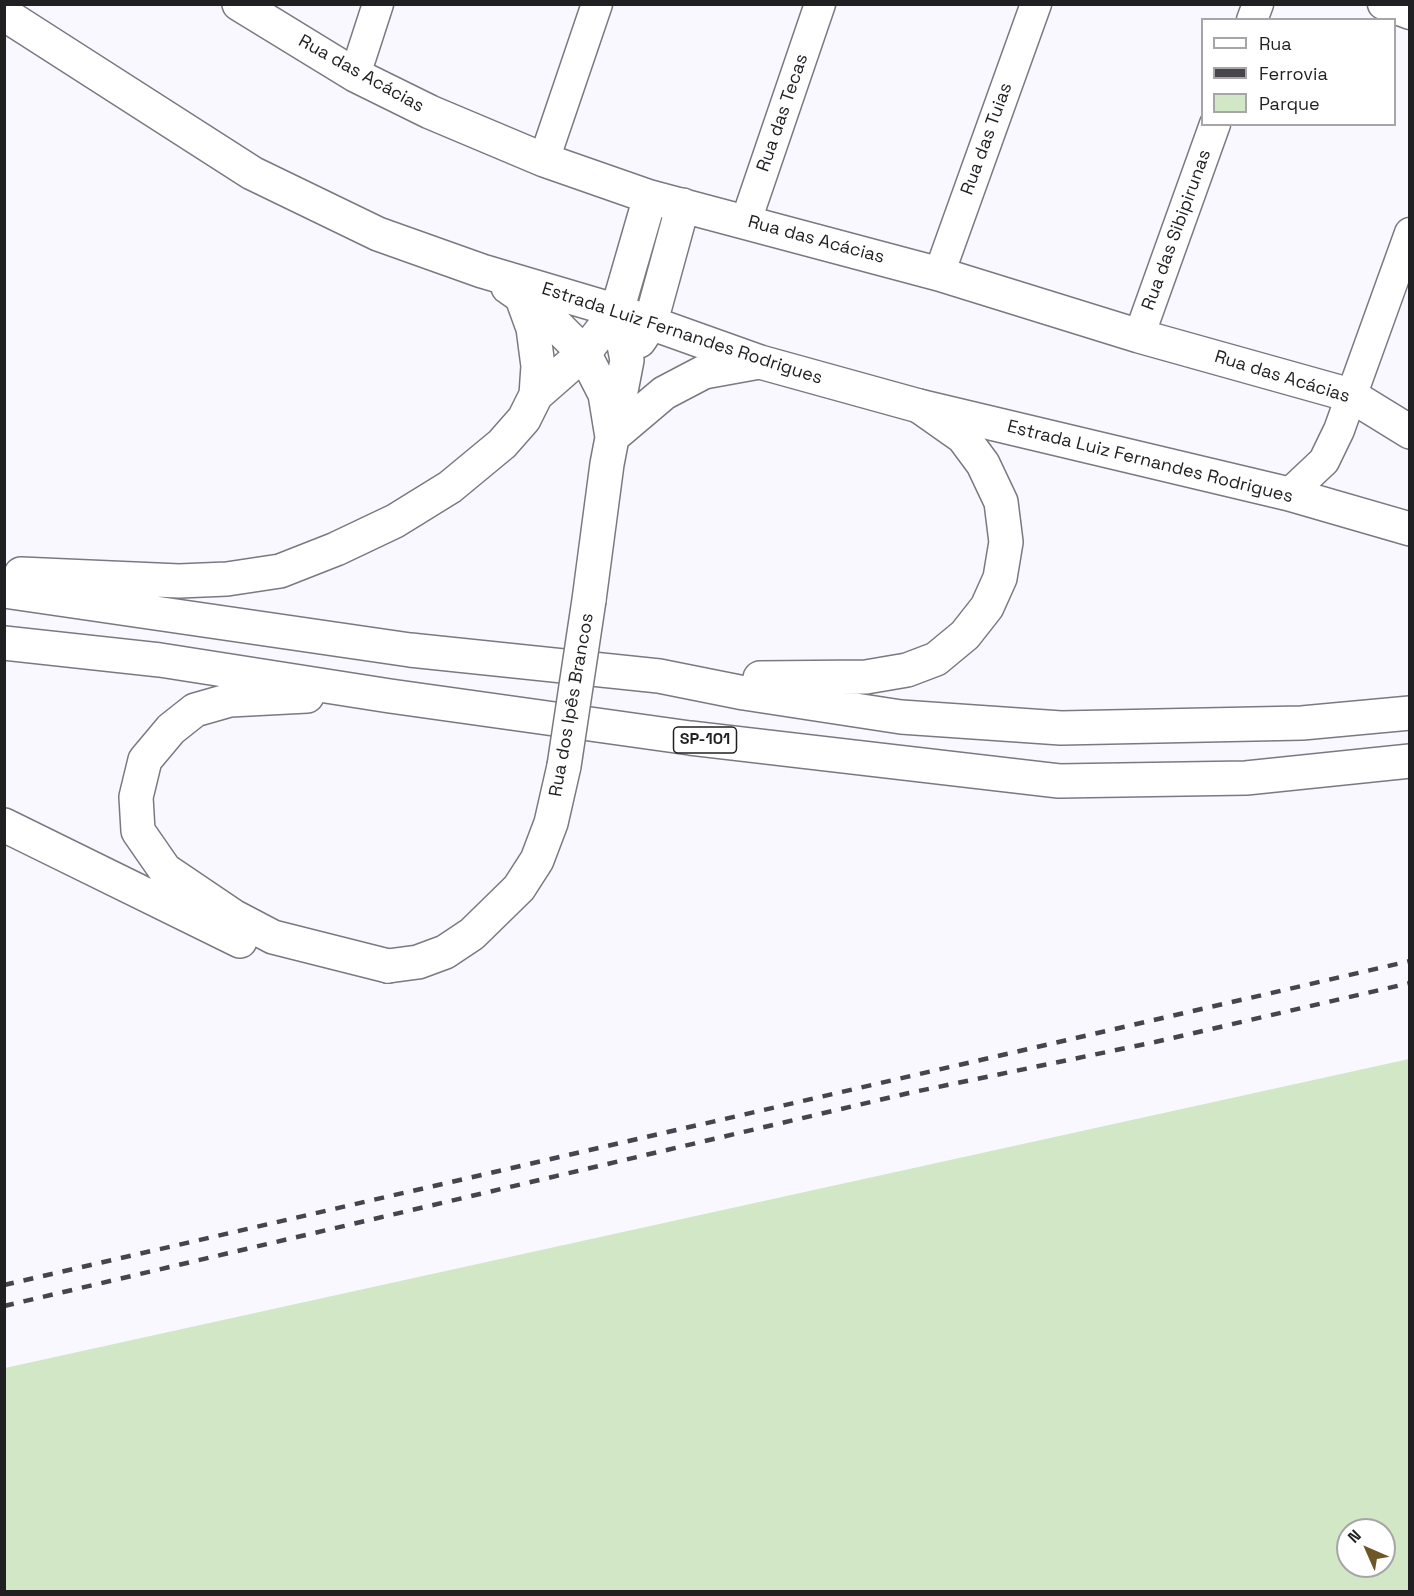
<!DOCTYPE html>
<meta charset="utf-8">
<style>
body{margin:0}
#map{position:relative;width:1414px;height:1596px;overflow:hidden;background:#f9f7ff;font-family:"Space Grotesk",sans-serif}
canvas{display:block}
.frame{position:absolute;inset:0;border:6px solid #201f22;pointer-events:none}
.legend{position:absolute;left:1201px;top:18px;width:195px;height:108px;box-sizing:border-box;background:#fff;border:2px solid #a6a5a7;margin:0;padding:8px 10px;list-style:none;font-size:18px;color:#201f22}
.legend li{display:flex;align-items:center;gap:12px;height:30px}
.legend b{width:30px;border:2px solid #a6a5a7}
.north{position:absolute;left:1336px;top:1518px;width:60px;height:60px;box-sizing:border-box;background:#fff;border:2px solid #a6a5a7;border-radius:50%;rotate:315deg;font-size:16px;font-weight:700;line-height:24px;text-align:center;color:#201f22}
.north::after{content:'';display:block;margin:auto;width:21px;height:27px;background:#6d5727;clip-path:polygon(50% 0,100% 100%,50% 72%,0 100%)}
</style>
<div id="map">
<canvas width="1414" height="1596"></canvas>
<div class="frame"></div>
<ul class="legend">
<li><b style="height:8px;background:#fff"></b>Rua</li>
<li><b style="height:8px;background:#474549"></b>Ferrovia</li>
<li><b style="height:16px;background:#d2e7c5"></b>Parque</li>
</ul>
<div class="north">N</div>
</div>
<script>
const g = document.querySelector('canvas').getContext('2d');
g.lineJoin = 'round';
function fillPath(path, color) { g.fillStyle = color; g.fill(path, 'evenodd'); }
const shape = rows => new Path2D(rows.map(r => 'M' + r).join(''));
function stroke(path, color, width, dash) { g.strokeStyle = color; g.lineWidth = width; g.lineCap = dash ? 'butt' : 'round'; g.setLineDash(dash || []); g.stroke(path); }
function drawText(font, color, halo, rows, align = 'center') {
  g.font = font + ' "Space Grotesk",sans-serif'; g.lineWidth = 4.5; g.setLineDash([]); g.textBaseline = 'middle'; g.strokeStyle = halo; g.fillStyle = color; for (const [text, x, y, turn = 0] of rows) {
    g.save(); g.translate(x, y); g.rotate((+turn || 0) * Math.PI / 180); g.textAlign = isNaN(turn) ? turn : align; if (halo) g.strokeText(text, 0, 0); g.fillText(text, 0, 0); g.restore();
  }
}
fillPath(shape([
 [1409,1059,1409,1591,5,1591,5,1368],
 [1348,1530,1384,1530,1384,1566,1348,1566]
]), '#d2e7c5');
const street = shape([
 [1383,4,1410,14],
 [1252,20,1258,4],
 [355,75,378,4],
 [544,160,597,4],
 [746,221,820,4],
 [939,274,1036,4],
 [1139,336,1215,124],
 [1289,494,1324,461,1339,430,1410,233]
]);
const secondary = shape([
 [239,4,355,75,430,112,544,160,650,197,939,274,1139,336,1350,395,1410,432],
 [4,14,252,173,378,234,482,271,617,311,760,362,919,406,1289,494,1410,529],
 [508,287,541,310,584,353,605,394,612,437,664,393,704,372,759,362],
 [639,341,650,325,683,205],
 [589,600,607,464,627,360,617,311,650,197],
 [388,966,418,962,445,952,472,934,519,888,537,860,551,823,564,766]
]);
const highway = shape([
 [536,395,584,353,617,311],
 [21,574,179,581,227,579,280,571,336,549,395,521,450,487,502,444,524,419,536,395,538,366,533,328,521,295],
 [4,591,410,650,659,676,744,693,901,717,1061,728,1302,723,1410,713],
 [4,643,160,660,390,696,690,738,1059,781,1246,778,1410,761],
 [760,678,866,677,907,670,936,659,965,635,987,607,1000,578,1006,542,1001,502,983,464,963,437,919,406],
 [307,696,230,700,195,710,171,729,145,760,136,797,138,831,165,870,233,916,273,937,388,966],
 [4,825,240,941]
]);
stroke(street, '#7b7980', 33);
stroke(secondary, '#7b7980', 36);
stroke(highway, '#7b7980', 36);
stroke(street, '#fff', 30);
stroke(secondary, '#fff', 33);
stroke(highway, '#fff', 33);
stroke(shape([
 [4,1285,1410,961],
 [4,1306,909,1093,1155,1042,1410,983]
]), '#474549', 4.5, [10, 10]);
const secondaryBridge = shape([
 [564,766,589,600]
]);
stroke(secondaryBridge, '#7b7980', 36, []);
stroke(secondaryBridge, '#fff', 33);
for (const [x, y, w] of [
 [705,740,63]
]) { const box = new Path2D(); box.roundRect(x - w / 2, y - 13, w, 26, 4.5); g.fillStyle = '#fff'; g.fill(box); stroke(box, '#201f22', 1.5); }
drawText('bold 16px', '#201f22', null, [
 ["SP-101",705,740]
]);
drawText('18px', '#201f22', '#fff', [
 ["Rua das Acácias",361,74,29],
 ["Rua das Tecas",783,113,-71],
 ["Rua das Tuias",987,139,-70],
 ["Rua das Sibipirunas",1177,230,-70],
 ["Rua das Acácias",816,240,15],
 ["Estrada Luiz Fernandes Rodrigues",682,334,18],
 ["Rua das Acácias",1282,377,17],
 ["Estrada Luiz Fernandes Rodrigues",1150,462,14],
 ["Rua dos Ipês Brancos",572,705,-80]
]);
</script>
